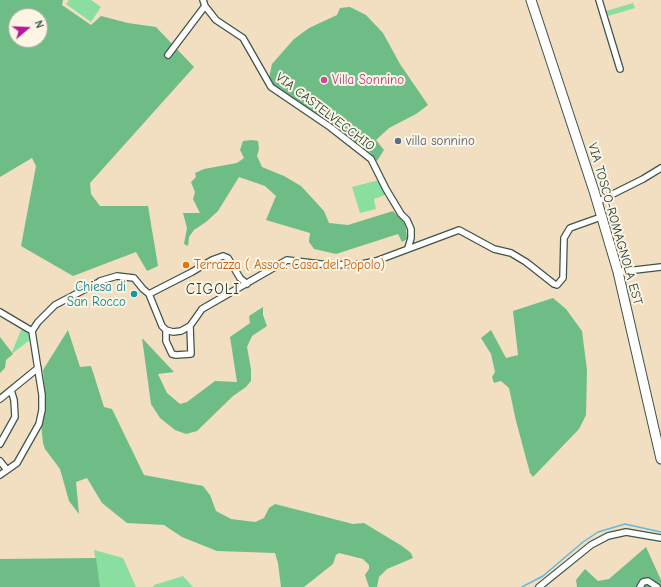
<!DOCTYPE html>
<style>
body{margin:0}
#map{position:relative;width:661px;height:587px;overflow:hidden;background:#f2dec0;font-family:"Comic Neue",sans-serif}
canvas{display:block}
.north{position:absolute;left:8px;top:8px;width:40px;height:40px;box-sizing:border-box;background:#fcf5e5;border:1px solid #a4ab9e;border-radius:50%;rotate:71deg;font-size:11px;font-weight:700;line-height:16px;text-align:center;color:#1f3d34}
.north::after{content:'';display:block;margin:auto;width:14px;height:18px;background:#b5179e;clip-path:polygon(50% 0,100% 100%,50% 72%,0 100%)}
</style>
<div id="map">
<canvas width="661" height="587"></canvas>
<div class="north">N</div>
</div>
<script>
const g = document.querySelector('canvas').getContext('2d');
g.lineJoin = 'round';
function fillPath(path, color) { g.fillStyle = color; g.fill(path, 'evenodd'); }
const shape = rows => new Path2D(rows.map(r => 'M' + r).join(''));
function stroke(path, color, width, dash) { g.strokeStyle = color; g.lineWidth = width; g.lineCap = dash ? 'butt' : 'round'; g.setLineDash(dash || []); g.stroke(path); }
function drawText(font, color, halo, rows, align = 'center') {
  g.font = font + ' "Comic Neue",sans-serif'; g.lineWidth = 4; g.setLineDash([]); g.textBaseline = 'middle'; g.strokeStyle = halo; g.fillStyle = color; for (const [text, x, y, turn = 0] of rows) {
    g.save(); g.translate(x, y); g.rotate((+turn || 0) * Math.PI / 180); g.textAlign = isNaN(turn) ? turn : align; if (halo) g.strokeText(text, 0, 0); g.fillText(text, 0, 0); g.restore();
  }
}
fillPath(shape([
 [69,0,91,0,101,7,91,22,66,4],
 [633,3,635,8,608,16,606,11],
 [379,180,385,195,374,199,376,209,360,213,352,187],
 [21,330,25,330,29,333,31,339,13,353,12,352],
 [94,550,123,558,136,587,100,587],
 [183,576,193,587,153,587,154,585]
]), '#89dea0');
fillPath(shape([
 [0,0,63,0,62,5,91,25,101,16,128,23,156,27,194,67,90,183,91,194,100,206,148,206,158,266,147,271,136,252,73,276,21,246,36,166,32,158,0,177],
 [16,16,40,16,40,40,16,40],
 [350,7,366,15,383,33,400,64,428,105,416,114,389,128,376,140,384,150,377,161,369,151,271,83,269,78,272,64,294,39,309,28,337,15,340,8],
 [252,140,258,141,259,149,257,156,262,167,284,176,301,186,324,211,329,223,348,225,393,211,403,221,406,228,407,239,402,242,398,234,336,254,314,249,309,242,310,233,266,220,276,196,265,186,239,177,218,211,206,222,194,230,189,237,188,246,184,244,187,228,183,213,200,213,193,199,195,192,191,182,196,177,195,173,204,169,237,163,244,158,240,150,243,141],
 [553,298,566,309,582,331,587,370,586,415,579,429,533,477,530,473,516,421,509,388,501,381,494,383,492,377,495,372,491,354,481,338,491,330,506,358,518,355,513,311],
 [263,307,263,315,267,326,252,336,247,347,251,369,251,381,246,387,233,396,197,431,186,434,175,430,160,418,151,404,142,338,174,372,158,374,167,393,180,404,187,402,215,381,237,382,230,337,250,323,249,316],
 [68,330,80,367,91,366,104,407,112,409,144,475,203,486,210,495,216,511,231,519,255,522,264,518,269,508,275,504,353,524,364,523,402,546,411,553,413,558,387,569,379,577,377,587,369,587,365,575,369,569,369,565,363,559,339,553,336,555,333,564,304,587,281,587,278,563,275,553,217,551,182,537,164,525,127,523,102,503,87,478,76,482,79,514,69,501,60,469,45,449,43,443,41,424,45,397,43,370],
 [0,337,13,354,6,360,5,368,0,373],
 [646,547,661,580,661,587,577,587,576,580,585,569,598,581,609,579],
 [96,558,100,587,0,587,0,559]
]), '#6ebd86');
stroke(shape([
 [522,587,543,576,583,542,598,532,625,524,661,532]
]), '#5fbadd', 1.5);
const minor = shape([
 [203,0,205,6,216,20,243,38,271,87,330,127,371,159,386,189,401,214,407,220,411,229,411,238,408,248],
 [599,0,620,69],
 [168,55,205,6],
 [597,202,643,179,661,168],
 [618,272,661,267],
 [100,281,117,276,134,278,143,289,149,294,162,326,166,330,173,332,181,331,190,326,202,309,287,260,329,265,362,264,376,261,459,230,494,249,511,253,526,262,554,284,557,285,563,278,564,238,570,228,601,217],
 [149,294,192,272,212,260,223,256,228,258,240,278,247,284],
 [0,312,32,331],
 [166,330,166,341,172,354,176,355,191,354,190,326],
 [0,399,38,368],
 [0,444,15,417,14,400,11,390],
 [0,461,7,470],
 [0,475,17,463,39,424,42,410,42,395,32,331,38,322,55,305,97,283],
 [539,587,591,545,608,536,626,532,661,538],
 [640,587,643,582,648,581,657,587]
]);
const primary = shape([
 [531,0,594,191,618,272,661,459]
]);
stroke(minor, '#3f5549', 8);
stroke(primary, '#3f5549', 11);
stroke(minor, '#fff', 5.5);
stroke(primary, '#fff', 9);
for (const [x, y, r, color] of [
 [324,80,4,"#d1479c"],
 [398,141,4,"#5c6f8a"],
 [186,265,4,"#e8710a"],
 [134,294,4,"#0f9aa8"]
]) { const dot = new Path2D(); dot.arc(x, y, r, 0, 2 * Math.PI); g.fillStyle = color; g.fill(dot); stroke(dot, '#fcf5e5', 1.5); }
drawText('13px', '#b23c85', '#fcf5e5', [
 ["Villa Sonnino",332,80]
], 'left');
drawText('13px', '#1f3d34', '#fcf5e5', [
 ["VIA CASTELVECCHIO",325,112,37],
 ["VIA TOSCO-ROMAGNOLA EST",615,224,74]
]);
drawText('13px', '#4e5e75', '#fcf5e5', [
 ["villa sonnino",406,141]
], 'left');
drawText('13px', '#c56008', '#fcf5e5', [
 ["Terrazza ( Assoc. Casa del Popolo)",194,265]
], 'left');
drawText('13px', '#0d838f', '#fcf5e5', [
 ["Chiesa di",126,287],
 ["San Rocco",126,302]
], 'right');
g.letterSpacing = '1px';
drawText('15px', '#1f3d34', '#fcf5e5', [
 ["CIGOLI",213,290]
]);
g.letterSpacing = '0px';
</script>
